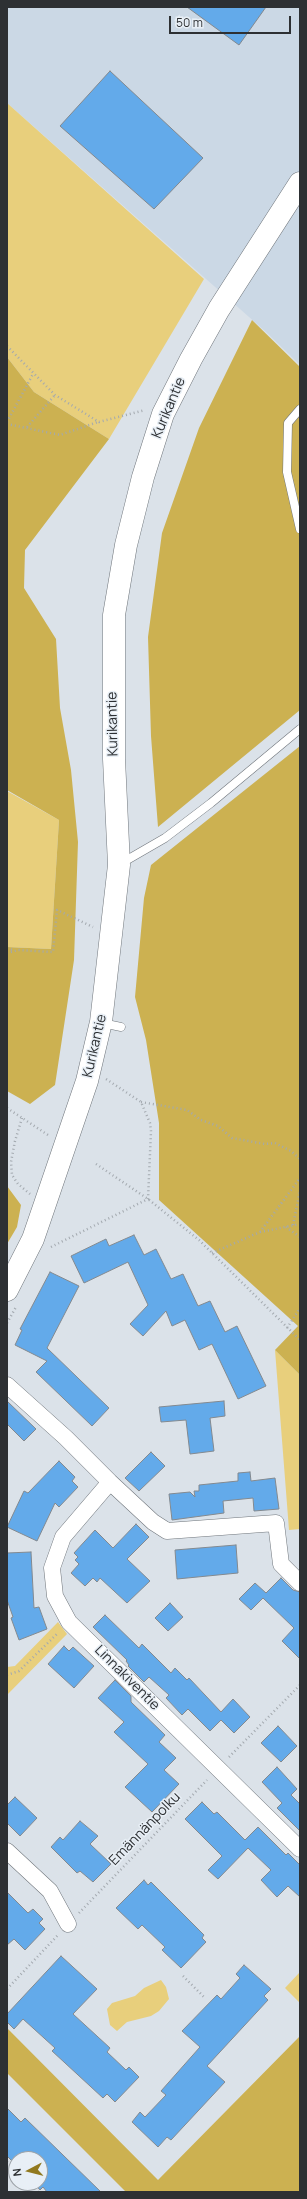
<!DOCTYPE html>
<meta charset="utf-8">
<style>
body{margin:0}
#map{position:relative;width:307px;height:2199px;overflow:hidden;background:#dbe2e9;font-family:Manrope,sans-serif}
canvas{display:block}
.frame{position:absolute;inset:0;border:8px solid #2d3033;pointer-events:none}
.north{position:absolute;left:8px;top:2151px;width:40px;height:40px;box-sizing:border-box;background:#e8eff6;border:1px solid #9da3a8;border-radius:50%;rotate:263deg;font-size:11px;font-weight:700;line-height:16px;text-align:center;color:#2d3033}
.north::after{content:'';display:block;margin:auto;width:14px;height:18px;background:#91791f;clip-path:polygon(50% 0,100% 100%,50% 72%,0 100%)}
.scale{position:absolute;left:169px;top:16px;width:122px;height:18px;box-sizing:border-box;border:2px solid #2d3033;border-top:0;padding-left:5px;font-size:12px;line-height:14px;white-space:nowrap;color:#2d3033;-webkit-text-stroke:3px #e8eff6;paint-order:stroke}
</style>
<div id="map">
<canvas width="307" height="2199"></canvas>
<div class="frame"></div>
<div class="north">N</div>
<div class="scale">50 m</div>
</div>
<script>
const g = document.querySelector('canvas').getContext('2d');
g.lineJoin = 'round';
function fillPath(path, color) { g.fillStyle = color; g.fill(path, 'evenodd'); }
const shape = rows => new Path2D(rows.map(r => 'M' + r).join(''));
function stroke(path, color, width, dash) { g.strokeStyle = color; g.lineWidth = width; g.lineCap = dash ? 'butt' : 'round'; g.setLineDash(dash || []); g.stroke(path); }
function drawText(font, color, halo, rows, align = 'center') {
  g.font = font + ' Manrope,sans-serif'; g.lineWidth = 3; g.setLineDash([]); g.textBaseline = 'middle'; g.strokeStyle = halo; g.fillStyle = color; for (const [text, x, y, turn = 0] of rows) {
    g.save(); g.translate(x, y); g.rotate((+turn || 0) * Math.PI / 180); g.textAlign = isNaN(turn) ? turn : align; if (halo) g.strokeText(text, 0, 0); g.fillText(text, 0, 0); g.restore();
  }
}
fillPath(shape([
 [7,7,300,7,300,365,266,332,7,103]
]), '#cbd8e5');
fillPath(shape([
 [7,103,204,279,109,439,34,392,7,357],
 [7,791,59,820,51,949,7,947],
 [275,1350,300,1375,300,1529,289,1530],
 [58,1622,67,1634,7,1695,7,1667,15,1666],
 [300,1972,300,2003,285,1988],
 [161,1980,166,1987,169,1999,159,2011,151,2016,127,2022,117,2031,110,2025,107,2009,112,2003,135,1996,144,1988]
]), '#e8cf7c');
fillPath(shape([
 [252,320,300,367,300,710,158,827,151,736,148,637,162,533,199,428],
 [7,357,34,392,109,439,25,550,24,588,56,639,60,708,71,770,78,842,74,960,55,1085,30,1104,7,1091,7,947,51,949,59,820,7,790],
 [300,746,300,1375,275,1350,298,1326,159,1200,159,1123,146,1040,135,997,144,898,151,865],
 [7,1186,21,1205,17,1227,7,1244],
 [7,2028,158,2180,300,2036,300,2192,126,2192,7,2073]
]), '#ccb151');
const building = shape([
 [187,7,266,7,239,45,187,7],
 [110,71,203,158,154,209,60,126,110,71],
 [134,1235,144,1255,156,1249,171,1279,183,1274,198,1306,210,1301,225,1332,237,1326,266,1386,238,1399,212,1344,199,1350,185,1320,172,1326,166,1311,143,1336,130,1324,148,1305,128,1262,84,1283,71,1256,106,1239,109,1246,134,1235],
 [50,1272,79,1286,47,1348,109,1408,92,1426,36,1372,47,1361,15,1345,22,1330,20,1329,50,1272],
 [7,1401,36,1429,24,1441,7,1424,7,1401],
 [224,1401,225,1416,210,1418,214,1451,190,1454,186,1420,161,1422,159,1407,224,1401],
 [151,1452,165,1466,139,1491,125,1478,151,1452],
 [59,1461,75,1477,72,1481,78,1487,59,1507,55,1503,37,1541,7,1527,24,1491,28,1493,59,1461],
 [250,1472,251,1481,275,1478,279,1509,254,1511,253,1498,223,1501,224,1513,172,1520,169,1494,190,1492,195,1497,194,1491,199,1491,199,1485,238,1481,238,1473,250,1472],
 [136,1524,149,1537,127,1559,150,1581,127,1603,100,1578,97,1582,93,1578,85,1586,71,1573,79,1564,75,1560,78,1557,74,1553,95,1530,113,1548,136,1524],
 [236,1545,238,1573,177,1579,175,1550,236,1545],
 [31,1552,34,1608,39,1607,47,1629,19,1640,11,1618,13,1617,7,1600,7,1553,31,1552],
 [281,1578,293,1590,300,1592,300,1659,282,1641,294,1628,263,1598,251,1610,239,1599,255,1583,266,1593,281,1578],
 [170,1603,183,1617,168,1631,155,1618,170,1603],
 [105,1615,139,1648,142,1644,171,1673,175,1668,187,1680,189,1678,221,1712,233,1699,250,1717,234,1733,221,1720,210,1731,188,1709,182,1715,166,1698,169,1695,149,1677,144,1682,128,1666,129,1665,126,1661,127,1660,93,1627,105,1615],
 [64,1646,69,1651,73,1647,94,1666,74,1688,48,1664,64,1646],
 [115,1680,131,1696,131,1702,165,1735,159,1742,176,1758,164,1770,179,1784,152,1812,125,1787,148,1764,114,1732,124,1722,98,1698,115,1680],
 [278,1726,297,1746,281,1762,261,1743,278,1726],
 [277,1767,297,1789,291,1795,300,1804,300,1831,277,1808,282,1803,262,1782,277,1767],
 [15,1797,37,1818,20,1836,7,1823,7,1805,15,1797],
 [202,1802,214,1814,217,1812,245,1840,258,1827,286,1855,288,1853,300,1865,300,1897,288,1886,277,1897,261,1880,271,1870,248,1848,218,1879,208,1870,222,1856,185,1819,202,1802],
 [80,1821,98,1836,90,1844,111,1864,93,1882,80,1871,77,1873,51,1847,60,1837,63,1840,80,1821],
 [144,1880,148,1885,151,1882,204,1935,202,1938,206,1942,181,1968,162,1950,165,1947,142,1925,138,1929,116,1908,144,1880],
 [7,1892,28,1913,33,1909,43,1919,39,1923,45,1929,25,1950,14,1939,7,1945,7,1892],
 [61,1956,97,1989,73,2014,110,2048,107,2052,126,2070,129,2067,139,2077,115,2102,107,2094,103,2098,52,2051,55,2048,23,2019,14,2029,7,2022,7,2014,61,1956],
 [244,1965,271,1989,264,1996,268,2000,207,2066,225,2082,171,2140,167,2137,158,2147,132,2122,140,2112,145,2117,166,2095,161,2091,200,2047,182,2031,217,1995,221,1999,240,1978,236,1974,244,1965],
 [7,2108,21,2122,25,2118,101,2192,47,2192,43,2187,40,2190,34,2183,40,2183,40,2159,16,2159,16,2165,7,2156,7,2108]
]);
fillPath(building, '#63aaea');
stroke(building, '#83898f', 1);
const service = shape([
 [300,409,288,423,287,472,300,529],
 [120,864,165,838,211,803,300,729],
 [102,1023,121,1027]
]);
const minor = shape([
 [7,1385,66,1438,110,1482,153,1522,167,1531,276,1523,281,1564,300,1583],
 [110,1482,63,1537,52,1568,55,1596,69,1622,300,1849],
 [7,1851,50,1891,68,1924]
]);
const secondary = shape([
 [7,1290,33,1239,45,1204,87,1081,101,1022,119,865,114,759,114,615,126,545,143,477,163,414,191,359,219,309,300,183]
]);
stroke(service, '#70767c', 9);
stroke(minor, '#70767c', 17);
stroke(secondary, '#70767c', 23);
stroke(shape([
 [7,346,55,395,99,422,145,410],
 [7,422,33,374],
 [7,424,60,435,98,422],
 [27,427,55,395],
 [7,949,14,950],
 [7,953,18,950,53,952,57,910,93,927],
 [141,1102,187,1110,201,1120,218,1126,232,1138,265,1144,275,1143,291,1151,300,1159],
 [7,1108,48,1135],
 [22,1118,15,1141,11,1162,12,1175,18,1184,30,1194],
 [96,1164,148,1199,199,1240,300,1340],
 [293,1225,300,1191],
 [286,1227,300,1237],
 [260,1232,300,1224],
 [51,1247,148,1199,151,1131,150,1123,141,1102,106,1079],
 [212,1253,260,1232,300,1178],
 [7,1323,16,1307],
 [287,1328,300,1308],
 [7,1675,19,1671,58,1633],
 [229,1757,300,1685],
 [79,1913,207,1780],
 [183,1976,205,1998],
 [7,1989,58,1935],
 [7,2162,16,2171],
 [29,2183,38,2192]
]), '#a3a9af', 2.5, [1, 3]);
stroke(service, '#fff', 8);
stroke(minor, '#fff', 16);
stroke(secondary, '#fff', 22);
drawText('14px', '#2d3033', '#e8eff6', [
 ["Kurikantie",169,408,-67],
 ["Kurikantie",113,724,-91],
 ["Kurikantie",95,1046,-77],
 ["Linnakiventie",127,1678,45],
 ["Emännänpolku",145,1829,-46]
]);
</script>
